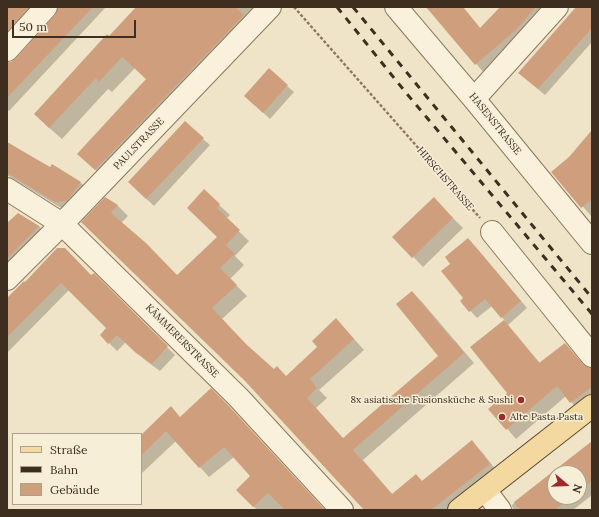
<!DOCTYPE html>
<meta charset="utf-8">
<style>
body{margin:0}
#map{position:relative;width:599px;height:517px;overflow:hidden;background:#f0e4c8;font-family:Lora,serif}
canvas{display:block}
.frame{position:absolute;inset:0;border:8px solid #3d2e20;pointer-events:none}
.legend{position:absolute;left:12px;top:433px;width:130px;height:72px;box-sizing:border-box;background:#f7eed8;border:1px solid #ada18e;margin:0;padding:5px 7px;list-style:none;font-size:12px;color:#3d2e20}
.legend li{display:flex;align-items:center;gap:8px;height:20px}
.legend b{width:20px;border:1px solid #ada18e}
.north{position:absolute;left:547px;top:465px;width:40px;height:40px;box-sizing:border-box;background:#f7eed8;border:1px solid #ada18e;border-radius:50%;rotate:109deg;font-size:11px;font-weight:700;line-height:16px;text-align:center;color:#3d2e20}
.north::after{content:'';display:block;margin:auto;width:14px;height:18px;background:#9e2a2b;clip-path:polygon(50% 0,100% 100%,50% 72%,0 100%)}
.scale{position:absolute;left:12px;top:20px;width:124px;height:18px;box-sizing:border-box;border:2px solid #3d2e20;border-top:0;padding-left:5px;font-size:12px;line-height:14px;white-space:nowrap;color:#3d2e20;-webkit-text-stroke:3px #f7eed8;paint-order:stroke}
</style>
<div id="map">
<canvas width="599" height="517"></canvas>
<div class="frame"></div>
<ul class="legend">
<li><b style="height:5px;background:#f3d9a0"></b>Straße</li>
<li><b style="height:5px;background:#3d2e20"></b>Bahn</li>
<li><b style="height:11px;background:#cf9f7d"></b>Gebäude</li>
</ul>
<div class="north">N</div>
<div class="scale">50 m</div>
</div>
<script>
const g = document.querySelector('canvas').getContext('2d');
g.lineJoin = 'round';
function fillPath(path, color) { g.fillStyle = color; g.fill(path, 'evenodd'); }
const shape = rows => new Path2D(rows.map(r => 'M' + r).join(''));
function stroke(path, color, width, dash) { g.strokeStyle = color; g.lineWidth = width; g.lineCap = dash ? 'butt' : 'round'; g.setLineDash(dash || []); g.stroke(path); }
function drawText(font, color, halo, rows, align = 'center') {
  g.font = font + ' Lora,serif'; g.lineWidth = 3; g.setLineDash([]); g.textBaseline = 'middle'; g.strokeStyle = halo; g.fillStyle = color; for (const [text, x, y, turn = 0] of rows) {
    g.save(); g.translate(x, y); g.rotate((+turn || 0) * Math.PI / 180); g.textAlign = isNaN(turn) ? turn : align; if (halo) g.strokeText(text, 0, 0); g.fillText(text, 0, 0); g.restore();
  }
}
fillPath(shape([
 [7,7,43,7,7,46],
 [59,7,106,7,9,111,7,109,7,63,11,63,17,59,56,16],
 [138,7,270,7,107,181,90,165,147,80,135,68,112,92,108,89,62,139,46,125,109,38],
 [427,7,463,7,481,29,501,7,554,7,485,74],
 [578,7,592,7,592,42,545,95,526,79],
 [287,86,294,92,270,119,253,103],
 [592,131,592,215,591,216,553,172,569,158],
 [203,139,210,145,154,206,136,189],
 [7,142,50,169,52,165,81,183,88,190,63,209,7,175],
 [204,191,230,215,226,219,249,241,235,256,244,265,230,279,247,296,222,319,249,348,274,370,286,377,346,330,364,350,319,390,327,398,316,408,343,439,440,356,412,292,422,302,474,363,363,460,393,495,422,481,472,442,482,452,500,475,454,510,365,510,248,383,92,232,105,198,118,206,128,216,121,223,178,277,218,237],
 [444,209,463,228,423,267,394,237],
 [18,214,39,226,45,233,7,272,7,225],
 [475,246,527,308,508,325,540,363,565,344,586,368,592,370,592,403,580,412,566,396,516,439,490,409,509,393,472,347,505,321,492,306,477,318,461,301,464,298],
 [94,274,175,355,160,371,145,360,126,342,117,351,101,335,107,328,69,290,7,353,7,299,24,282,91,276],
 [180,418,324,510,257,510,237,490,251,476,234,457,209,477,176,441,141,474,141,436],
 [592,442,592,495,573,510,513,510,512,505,514,503],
 [555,473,579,473,579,497,555,497]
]), '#0003');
fillPath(shape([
 [7,7,29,7,7,31],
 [58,7,93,7,7,98,7,62,11,62,16,58,55,15],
 [136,7,235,7,244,15,95,170,77,154,146,79,122,57,99,82,96,78,49,128,34,114,107,34,109,36],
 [426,7,463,7,480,28,500,7,536,7,516,30,475,65],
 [576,7,592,7,592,28,538,89,518,73],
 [269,68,288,85,263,113,244,96],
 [185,121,204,138,146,199,128,182],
 [592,130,592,199,581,208,551,172,569,157],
 [7,142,50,167,52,164,81,182,67,201,55,202,7,173],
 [204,189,220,204,217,208,240,230,226,245,235,254,220,268,237,285,212,308,246,344,274,369,277,366,286,376,317,347,312,341,336,318,354,339,310,379,317,388,307,398,343,438,438,356,396,304,412,291,454,342,455,341,464,353,353,450,392,494,416,474,422,481,472,440,490,464,431,510,364,510,245,381,81,222,105,197,118,205,111,213,146,243,177,275,217,237,187,208],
 [434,197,453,218,412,258,392,237],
 [18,213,39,226,7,259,7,223],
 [468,238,521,301,501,318,485,299,469,312,460,301,463,298,441,271,450,264,445,257],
 [57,248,65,248,91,275,94,273,168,346,152,364,136,353,117,335,108,344,100,335,106,328,61,283,7,337,7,298,24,281,25,282],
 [504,320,539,363,565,343,583,364,587,367,592,368,592,387,570,403,557,386,506,430,488,409,507,393,470,347],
 [211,388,228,405,325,510,285,510,268,493,253,507,236,490,250,476,224,447,199,468,166,431,141,456,141,435,171,406,180,417],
 [592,441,592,481,579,491,579,473,555,473,555,497,571,497,555,510,520,510,514,502]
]), '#cf9f7d');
const minor = shape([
 [396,7,474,99,592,243],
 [7,50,46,7],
 [474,99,557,7],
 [7,189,62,224,238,397,342,510],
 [492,232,592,356],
 [7,279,62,224,270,7],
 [485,490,500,510]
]);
const major = shape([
 [459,510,592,406]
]);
stroke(minor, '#8d765c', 24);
stroke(major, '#5b4430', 24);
stroke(shape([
 [294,7,480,218]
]), '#8d765c', 2.5, [3, 2]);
stroke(minor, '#faf1dc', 22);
stroke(major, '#f3d9a0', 22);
stroke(shape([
 [337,7,407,94,592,314],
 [353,7,592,298]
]), '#3d2e20', 3, [7, 7]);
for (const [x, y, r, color] of [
 [521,400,4,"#9e2a2b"],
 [502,417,4,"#9e2a2b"]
]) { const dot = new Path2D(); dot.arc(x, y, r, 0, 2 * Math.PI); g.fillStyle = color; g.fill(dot); stroke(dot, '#f7eed8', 1.5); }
drawText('10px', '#3d2e20', '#f7eed8', [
 ["HASENSTRASSE",495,124,51],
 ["PAULSTRASSE",139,144,-46],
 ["HIRSCHSTRASSE",445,179,49],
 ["KÄMMERERSTRASSE",182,341,45]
]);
drawText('10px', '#3d2e20', '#f7eed8', [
 ["8x asiatische Fusionsküche & Sushi",513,400],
 ["Alte Pasta Pasta",510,417,"left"]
], 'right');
</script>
